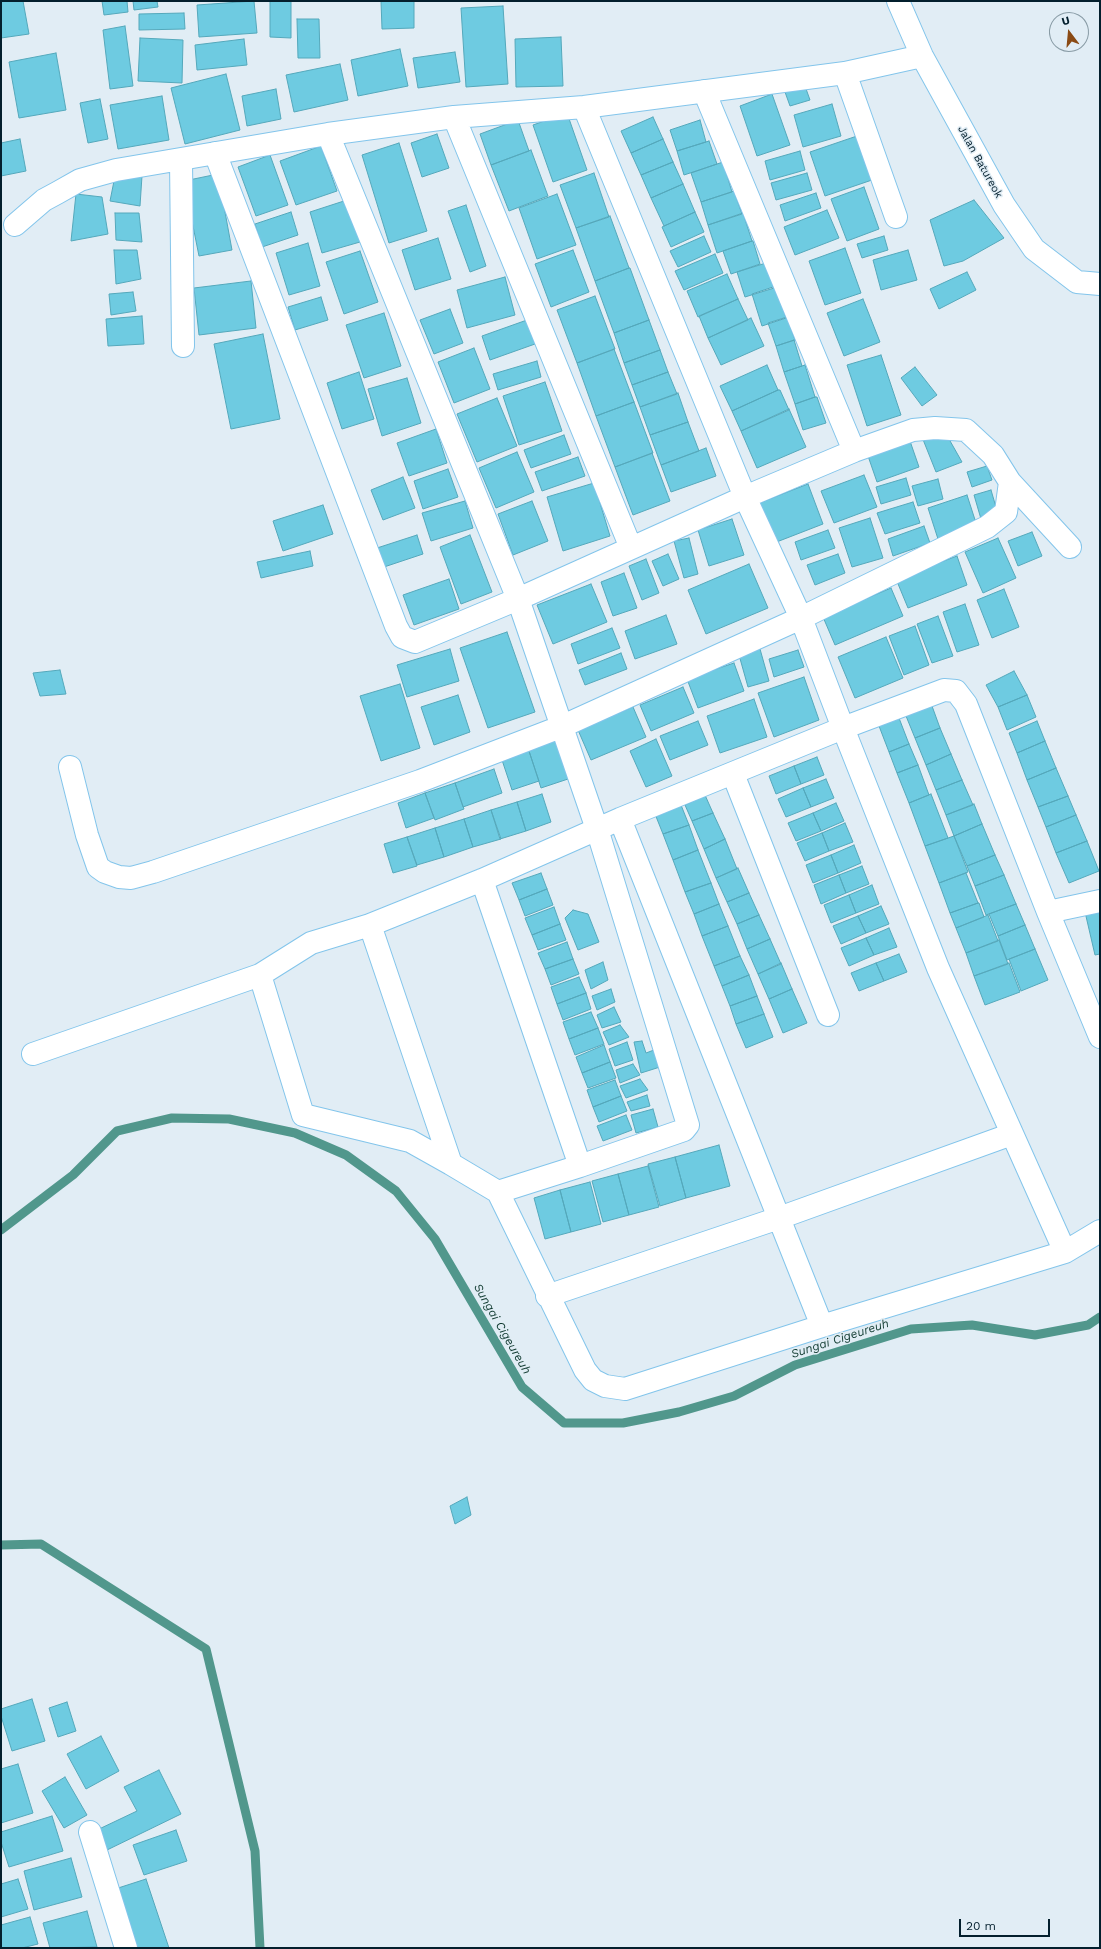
<!DOCTYPE html>
<style>
body{margin:0}
#map{position:relative;width:1101px;height:1949px;overflow:hidden;background:#e1edf5;font-family:"Work Sans",sans-serif}
canvas{display:block}
.frame{position:absolute;inset:0;border:2px solid #031f2d;pointer-events:none}
.north{position:absolute;left:1049px;top:12px;width:40px;height:40px;box-sizing:border-box;background:#e1edf5;border:1px solid #889ba5;border-radius:50%;rotate:344deg;font-size:11px;font-weight:700;line-height:16px;text-align:center;color:#031f2d}
.north::after{content:'';display:block;margin:auto;width:14px;height:18px;background:#8a4a14;clip-path:polygon(50% 0,100% 100%,50% 72%,0 100%)}
.scale{position:absolute;left:959px;top:1919px;width:91px;height:18px;box-sizing:border-box;border:2px solid #031f2d;border-top:0;padding-left:5px;font-size:12px;line-height:14px;white-space:nowrap;color:#031f2d;-webkit-text-stroke:3px #e1edf5;paint-order:stroke}
</style>
<div id="map">
<canvas width="1101" height="1949"></canvas>
<div class="frame"></div>
<div class="north">U</div>
<div class="scale">20 m</div>
</div>
<script>
const g = document.querySelector('canvas').getContext('2d');
g.lineJoin = 'round';
const shape = rows => new Path2D(rows.map(r => 'M' + r).join(''));
function stroke(path, color, width, dash) { g.strokeStyle = color; g.lineWidth = width; g.lineCap = dash ? 'butt' : 'round'; g.setLineDash(dash || []); g.stroke(path); }
function fillPath(path, color) { g.fillStyle = color; g.fill(path, 'evenodd'); }
function drawText(font, color, halo, rows, align = 'center') {
  g.font = font + ' "Work Sans",sans-serif'; g.lineWidth = 3; g.setLineDash([]); g.textBaseline = 'middle'; g.strokeStyle = halo; g.fillStyle = color; for (const [text, x, y, turn = 0] of rows) {
    g.save(); g.translate(x, y); g.rotate((+turn || 0) * Math.PI / 180); g.textAlign = isNaN(turn) ? turn : align; if (halo) g.strokeText(text, 0, 0); g.fillText(text, 0, 0); g.restore();
  }
}
stroke(shape([
 [1,1230,73,1175,117,1131,172,1118,229,1119,295,1133,346,1155,396,1191,435,1239,522,1387,564,1423,623,1423,679,1412,734,1396,795,1365,911,1329,972,1325,1035,1335,1088,1325,1100,1317],
 [1,1545,41,1544,206,1649,255,1851,260,1948]
]), '#51978c', 9);
const building = shape([
 [1,1,23,1,29,34,1,38,1,1],
 [102,1,127,1,128,12,104,15,102,1],
 [133,1,157,1,158,7,134,10,133,1],
 [254,1,257,33,199,37,197,5,254,1],
 [270,1,291,1,291,38,270,37,270,1],
 [381,1,414,1,414,28,382,29,381,1],
 [503,6,508,84,466,87,461,8,503,6],
 [184,13,185,29,139,30,139,14,184,13],
 [297,19,319,19,320,58,298,58,297,19],
 [125,26,133,86,110,89,103,30,125,26],
 [561,37,563,86,516,87,515,39,561,37],
 [140,38,183,40,182,83,138,81,140,38],
 [244,39,247,65,197,70,195,45,244,39],
 [400,49,408,86,358,96,351,60,400,49],
 [455,52,460,82,418,88,413,58,455,52],
 [56,53,66,110,19,118,9,62,56,53],
 [340,64,348,100,294,112,286,75,340,64],
 [226,74,240,130,185,144,171,88,226,74],
 [805,86,810,100,790,106,785,92,805,86],
 [276,89,281,119,247,126,242,96,276,89],
 [772,94,790,145,757,156,740,106,772,94],
 [162,96,169,140,118,149,110,105,162,96],
 [100,99,108,139,88,143,80,103,100,99],
 [832,104,841,136,803,147,794,115,832,104],
 [567,113,587,170,553,182,533,125,567,113],
 [653,117,663,139,631,153,621,131,653,117],
 [518,120,529,151,491,165,480,134,518,120],
 [700,120,706,142,677,151,670,130,700,120],
 [437,134,449,168,422,177,411,143,437,134],
 [857,136,872,180,825,196,810,152,857,136],
 [20,139,26,171,1,176,1,143,20,139],
 [663,139,673,162,641,175,631,153,663,139],
 [709,141,717,164,684,175,677,151,709,141],
 [399,143,427,231,389,243,362,155,399,143],
 [321,146,337,191,296,205,280,161,321,146],
 [531,150,548,196,509,211,491,165,531,150],
 [800,151,805,170,770,180,765,161,800,151],
 [270,155,288,205,256,216,238,167,270,155],
 [673,162,683,184,651,198,641,175,673,162],
 [723,162,732,192,701,202,691,173,723,162],
 [594,173,609,217,576,228,560,185,594,173],
 [807,173,812,190,776,200,771,183,807,173],
 [218,174,232,250,199,256,184,181,218,174],
 [142,176,140,206,110,201,114,181,142,176],
 [683,184,695,212,664,226,651,198,683,184],
 [864,187,879,229,847,241,831,199,864,187],
 [734,191,742,214,708,225,701,202,734,191],
 [816,193,821,208,785,221,780,205,816,193],
 [76,194,102,197,108,234,71,241,76,194],
 [557,194,576,245,537,259,519,208,557,194],
 [347,200,360,242,322,253,310,212,347,200],
 [974,200,1004,238,963,261,944,266,930,220,974,200],
 [466,205,486,266,470,272,448,211,466,205],
 [827,210,839,238,795,255,784,227,827,210],
 [291,212,298,235,262,247,255,224,291,212],
 [695,212,704,232,671,247,662,227,695,212],
 [115,213,139,213,142,242,116,240,115,213],
 [743,213,752,241,717,253,708,225,743,213],
 [610,216,629,268,595,281,576,228,610,216],
 [704,236,711,252,678,267,670,251,704,236],
 [884,236,888,250,862,258,857,244,884,236],
 [438,238,451,279,415,290,402,250,438,238],
 [752,241,753,241,760,264,731,274,723,251,752,241],
 [308,243,320,286,289,295,276,253,308,243],
 [845,248,861,293,825,305,809,261,845,248],
 [114,250,137,250,141,279,116,284,114,250],
 [573,250,589,292,551,307,535,264,573,250],
 [908,250,917,280,881,290,873,260,908,250],
 [360,251,378,302,344,314,326,262,360,251],
 [715,254,723,273,684,290,675,271,715,254],
 [766,263,774,288,745,297,737,272,766,263],
 [629,268,630,268,649,320,614,333,595,281,629,268],
 [967,272,976,290,939,309,930,289,967,272],
 [727,274,738,299,698,317,687,291,727,274],
 [505,277,515,315,467,328,457,290,505,277],
 [251,281,256,328,199,335,194,288,251,281],
 [776,286,786,318,762,326,752,294,776,286],
 [133,292,136,311,111,315,109,294,133,292],
 [595,296,615,349,577,363,557,310,595,296],
 [321,297,328,320,295,330,288,307,321,297],
 [738,299,748,320,708,338,699,316,738,299],
 [863,299,880,342,844,356,827,313,863,299],
 [450,309,463,343,434,354,420,320,450,309],
 [384,313,401,366,364,378,346,325,384,313],
 [142,316,144,344,108,346,106,319,142,316],
 [787,317,795,340,776,346,768,323,787,317],
 [751,318,764,346,721,365,708,338,751,318],
 [527,320,535,344,490,360,482,336,527,320],
 [649,320,660,350,624,363,614,333,649,320],
 [263,334,280,419,231,429,214,344,263,334],
 [794,340,802,366,784,372,776,346,794,340],
 [474,348,490,389,454,403,438,362,474,348],
 [614,349,634,402,596,416,577,363,614,349],
 [660,350,668,372,632,385,624,363,660,350],
 [881,355,901,415,867,426,847,365,881,355],
 [537,361,541,377,498,390,493,374,537,361],
 [767,365,778,390,732,411,720,386,767,365],
 [805,365,815,397,795,404,784,372,805,365],
 [915,367,937,395,922,406,901,378,915,367],
 [359,372,374,419,342,429,327,383,359,372],
 [668,372,677,394,640,407,632,385,668,372],
 [407,378,421,423,382,436,368,389,407,378],
 [545,382,562,431,519,445,503,396,545,382],
 [778,390,780,390,789,410,741,431,732,411,778,390],
 [678,393,688,422,650,435,640,407,678,393],
 [815,397,817,397,826,423,803,430,795,404,815,397],
 [497,398,517,446,477,462,457,414,497,398],
 [634,402,653,453,615,467,596,416,634,402],
 [789,409,806,447,757,468,741,431,789,409],
 [688,422,699,451,661,465,650,435,688,422],
 [436,429,447,463,409,476,397,443,436,429],
 [945,432,962,462,936,472,922,437,945,432],
 [564,435,571,454,531,468,524,450,564,435],
 [910,441,919,467,877,482,868,456,910,441],
 [706,448,716,476,671,492,661,465,706,448],
 [517,452,534,492,496,508,479,468,517,452],
 [652,453,670,501,633,515,615,467,652,453],
 [578,457,585,476,542,491,535,472,578,457],
 [987,466,992,480,972,487,967,472,987,466],
 [448,469,458,497,423,509,414,481,448,469],
 [864,475,877,507,834,523,821,491,864,475],
 [403,477,415,508,383,520,371,490,403,477],
 [906,478,911,495,881,504,876,487,906,478],
 [938,479,943,499,918,506,912,486,938,479],
 [594,483,610,536,563,551,547,497,594,483],
 [808,484,823,524,774,543,759,503,808,484],
 [991,490,998,514,981,519,974,495,991,490],
 [967,495,977,526,938,539,928,508,967,495],
 [465,501,473,528,431,541,422,513,465,501],
 [532,501,548,541,513,555,498,514,532,501],
 [913,502,920,523,885,534,877,513,913,502],
 [323,505,333,534,283,551,273,521,323,505],
 [870,518,883,558,852,567,839,528,870,518],
 [732,519,744,555,709,566,698,530,732,519],
 [924,526,930,543,893,556,888,539,924,526],
 [828,530,835,548,801,560,795,542,828,530],
 [1032,532,1042,556,1018,566,1008,541,1032,532],
 [417,535,423,554,384,567,377,548,417,535],
 [470,535,492,592,461,604,440,547,470,535],
 [689,538,698,574,684,578,674,541,689,538],
 [998,538,1016,578,983,593,965,552,998,538],
 [310,551,313,566,261,578,257,562,310,551],
 [668,554,679,579,663,586,652,561,668,554],
 [838,554,845,573,815,585,807,565,838,554],
 [957,556,967,585,908,608,896,579,957,556],
 [646,559,659,593,642,600,629,566,646,559],
 [749,564,768,608,706,634,688,590,749,564],
 [624,573,637,608,613,616,601,582,624,573],
 [449,579,459,609,414,625,403,595,449,579],
 [591,584,607,622,553,644,537,605,591,584],
 [891,588,903,616,835,645,823,617,891,588],
 [1004,589,1019,627,992,638,977,600,1004,589],
 [965,604,979,645,957,652,943,612,965,604],
 [666,615,677,644,635,659,625,631,666,615],
 [938,616,953,656,932,663,917,624,938,616],
 [915,626,929,665,904,675,889,636,915,626],
 [612,628,620,648,578,664,571,644,612,628],
 [507,632,535,712,488,728,460,648,507,632],
 [886,637,903,678,855,698,838,657,886,637],
 [450,649,459,681,407,697,397,665,450,649],
 [760,649,769,681,748,687,739,655,760,649],
 [798,650,804,667,774,677,769,659,798,650],
 [621,653,627,669,585,685,579,670,621,653],
 [734,663,744,691,698,708,687,679,734,663],
 [60,670,66,694,40,696,33,673,60,670],
 [1014,671,1027,695,998,707,986,685,1014,671],
 [804,677,819,720,774,737,758,693,804,677],
 [400,684,420,748,381,761,360,696,400,684],
 [683,687,694,713,651,731,640,705,683,687],
 [458,695,470,732,434,745,421,707,458,695],
 [1027,695,1036,717,1007,730,998,707,1027,695],
 [754,699,767,737,720,753,707,716,754,699],
 [932,706,940,728,915,738,906,716,932,706],
 [633,707,646,737,591,760,578,730,633,707],
 [899,718,909,744,889,752,879,726,899,718],
 [698,721,708,745,670,760,660,736,698,721],
 [1037,721,1045,741,1017,753,1009,733,1037,721],
 [940,728,951,754,926,765,915,738,940,728],
 [556,736,571,778,541,788,527,745,556,736],
 [656,739,672,776,646,787,630,751,656,739],
 [1045,741,1056,768,1027,780,1017,753,1045,741],
 [909,744,918,765,897,773,889,752,909,744],
 [527,745,539,781,512,790,500,754,527,745],
 [951,754,962,780,936,790,926,765,951,754],
 [817,757,824,775,801,784,794,766,817,757],
 [918,765,929,795,909,803,897,773,918,765],
 [794,766,801,784,776,794,769,776,794,766],
 [1056,768,1068,796,1038,807,1027,780,1056,768],
 [494,769,502,793,463,807,455,783,494,769],
 [826,779,834,798,811,807,803,788,826,779],
 [962,780,973,805,946,815,936,790,962,780],
 [455,783,464,809,435,820,425,793,455,783],
 [803,788,811,807,786,817,778,799,803,788],
 [425,793,434,818,406,828,398,803,425,793],
 [542,794,551,822,526,831,517,802,542,794],
 [931,794,948,838,925,846,909,803,931,794],
 [705,795,713,813,692,821,685,805,705,795],
 [1068,796,1076,815,1046,827,1038,807,1068,796],
 [517,802,526,831,500,839,491,810,517,802],
 [836,803,844,821,821,831,813,813,836,803],
 [974,804,982,824,954,836,946,815,974,804],
 [681,805,689,825,663,834,655,814,681,805],
 [491,810,501,839,473,847,464,819,491,810],
 [713,813,725,839,704,849,692,821,713,813],
 [813,813,821,831,796,841,788,823,813,813],
 [1076,815,1087,841,1056,853,1046,827,1076,815],
 [464,819,473,847,444,857,435,828,464,819],
 [845,823,853,842,829,851,822,833,845,823],
 [982,824,995,855,967,866,954,836,982,824],
 [689,825,698,850,673,860,663,834,689,825],
 [435,828,444,857,417,865,407,837,435,828],
 [822,833,829,851,805,861,797,843,822,833],
 [954,836,968,872,939,883,925,846,954,836],
 [407,837,417,866,393,873,384,844,407,837],
 [725,839,737,869,716,878,704,849,725,839],
 [1087,841,1099,871,1069,883,1056,853,1087,841],
 [854,845,861,863,838,873,831,855,854,845],
 [698,850,711,883,685,892,673,860,698,850],
 [831,855,838,873,813,883,806,865,831,855],
 [995,855,1004,875,975,886,967,866,995,855],
 [862,866,869,884,846,893,839,875,862,866],
 [738,868,749,893,727,902,716,878,738,868],
 [541,873,547,889,519,900,512,883,541,873],
 [966,873,978,903,950,913,939,883,966,873],
 [839,875,846,893,821,904,814,885,839,875],
 [1004,875,1016,904,986,915,975,886,1004,875],
 [711,883,719,904,694,914,685,892,711,883],
 [872,885,879,904,856,913,849,895,872,885],
 [547,889,553,905,525,916,519,900,547,889],
 [749,893,759,915,737,924,727,902,749,893],
 [849,895,856,913,831,923,824,905,849,895],
 [978,903,979,903,984,917,956,928,950,913,978,903],
 [719,904,728,926,702,936,694,914,719,904],
 [1016,904,1025,925,998,936,989,914,1016,904],
 [881,906,889,924,866,933,858,916,881,906],
 [554,907,560,924,532,935,525,918,554,907],
 [1100,909,1100,954,1095,955,1085,912,1100,909],
 [573,910,588,914,599,942,578,950,565,918,573,910],
 [759,915,770,939,747,949,737,924,759,915],
 [988,915,998,941,966,953,956,928,988,915],
 [858,916,866,933,841,944,833,926,858,916],
 [560,924,566,940,538,950,532,935,560,924],
 [1025,925,1035,949,1007,960,998,936,1025,925],
 [728,926,740,956,714,966,702,936,728,926],
 [889,928,897,947,874,955,866,938,889,928],
 [866,938,874,955,849,966,841,948,866,938],
 [770,939,781,964,758,974,747,949,770,939],
 [999,940,1008,964,974,976,966,953,999,940],
 [567,942,573,959,545,969,538,953,567,942],
 [1035,949,1048,980,1021,991,1009,959,1035,949],
 [899,954,907,972,884,981,876,963,899,954],
 [740,956,749,975,722,986,714,966,740,956],
 [573,959,579,974,551,985,545,969,573,959],
 [603,962,608,980,591,989,585,970,603,962],
 [781,963,792,989,769,999,758,974,781,963],
 [876,963,884,981,859,991,851,973,876,963],
 [1009,963,1020,992,985,1005,974,976,1009,963],
 [749,975,757,996,730,1006,722,986,749,975],
 [579,977,586,993,557,1004,551,987,579,977],
 [611,989,615,1002,597,1010,592,996,611,989],
 [792,989,807,1023,783,1033,769,999,792,989],
 [586,993,591,1009,563,1020,557,1004,586,993],
 [757,996,764,1014,736,1024,730,1006,757,996],
 [614,1007,621,1022,602,1028,597,1015,614,1007],
 [591,1012,598,1028,569,1039,563,1022,591,1012],
 [764,1014,773,1037,746,1048,736,1024,764,1014],
 [620,1025,629,1037,609,1045,603,1032,620,1025],
 [598,1028,604,1044,575,1055,569,1039,598,1028],
 [642,1041,646,1053,654,1050,660,1067,641,1073,634,1042,642,1041],
 [627,1042,633,1060,615,1066,609,1049,627,1042],
 [604,1045,610,1062,582,1073,576,1057,604,1045],
 [610,1062,616,1078,588,1088,582,1073,610,1062],
 [633,1064,640,1075,620,1083,616,1070,633,1064],
 [640,1079,648,1090,626,1098,620,1086,640,1079],
 [615,1080,621,1096,593,1107,587,1090,615,1080],
 [647,1095,650,1106,631,1111,627,1102,647,1095],
 [621,1096,627,1111,599,1122,593,1107,621,1096],
 [653,1109,658,1127,636,1133,631,1115,653,1109],
 [626,1115,632,1130,603,1141,597,1126,626,1115],
 [719,1145,730,1186,686,1198,675,1157,719,1145],
 [675,1157,686,1198,660,1206,648,1164,675,1157],
 [648,1166,659,1207,629,1215,618,1174,648,1166],
 [618,1174,629,1215,603,1222,592,1181,618,1174],
 [590,1182,601,1224,571,1232,560,1190,590,1182],
 [560,1190,571,1232,545,1239,534,1198,560,1190],
 [467,1497,471,1515,455,1524,450,1506,467,1497],
 [32,1699,45,1741,12,1751,1,1716,1,1709,32,1699],
 [67,1702,76,1731,58,1737,49,1708,67,1702],
 [101,1736,119,1771,86,1789,67,1754,101,1736],
 [18,1764,33,1813,1,1823,1,1769,18,1764],
 [159,1770,181,1814,107,1850,97,1830,137,1811,124,1787,159,1770],
 [65,1777,87,1815,64,1828,42,1791,65,1777],
 [52,1816,63,1851,9,1867,1,1842,1,1832,52,1816],
 [176,1830,187,1861,144,1875,133,1845,176,1830],
 [71,1858,82,1897,34,1910,24,1871,71,1858],
 [18,1879,28,1909,1,1917,1,1884,18,1879],
 [146,1879,169,1948,132,1948,112,1890,146,1879],
 [87,1911,97,1947,50,1948,43,1923,87,1911],
 [30,1917,38,1944,22,1948,1,1948,1,1925,30,1917]
]);
fillPath(building, '#6ecbe1');
stroke(building, '#54a8bb', 1);
const street = shape([
 [898,1,922,56,1004,205,1034,249,1077,282,1100,284],
 [845,73,896,217],
 [704,91,854,451],
 [584,107,745,497,801,618,843,728,938,968,1065,1252],
 [454,117,631,548],
 [328,134,518,599,597,829,688,1125,684,1130,580,1166,498,1192],
 [215,153,396,626,402,637,415,642,518,599,745,497,854,451,913,430,935,428,966,430,993,455,1010,482,1070,547],
 [181,160,183,346],
 [15,225,44,200,57,193,80,180,116,170,328,134,454,117,584,107,845,73,922,56],
 [70,767,87,835,98,867,105,872,119,877,131,878,153,872,420,781,563,726,801,618,987,527,1006,512,1010,482],
 [733,774,828,1015],
 [620,819,822,1326],
 [482,880,580,1166],
 [1048,912,1100,901],
 [260,975,303,1115,410,1141,451,1164],
 [1100,1037,1048,912,966,704,956,691,944,690,843,728,620,819,482,880,370,925,451,1164,498,1192,585,1370,593,1380,605,1386,625,1389,822,1326,1065,1252,1100,1231],
 [33,1054,260,975,311,943,370,925],
 [547,1296,779,1218,1012,1134],
 [90,1832,126,1948]
]);
stroke(street, '#83c5eb', 24);
stroke(street, '#fff', 22);
drawText('11px', '#031f2d', '#e1edf5', [
 ["Jalan Batureok",980,162,61]
]);
drawText('italic 12px', '#113b31', '#e1edf5', [
 ["Sungai Cigeureuh",502,1329,60],
 ["Sungai Cigeureuh",840,1339,-18]
]);
</script>
